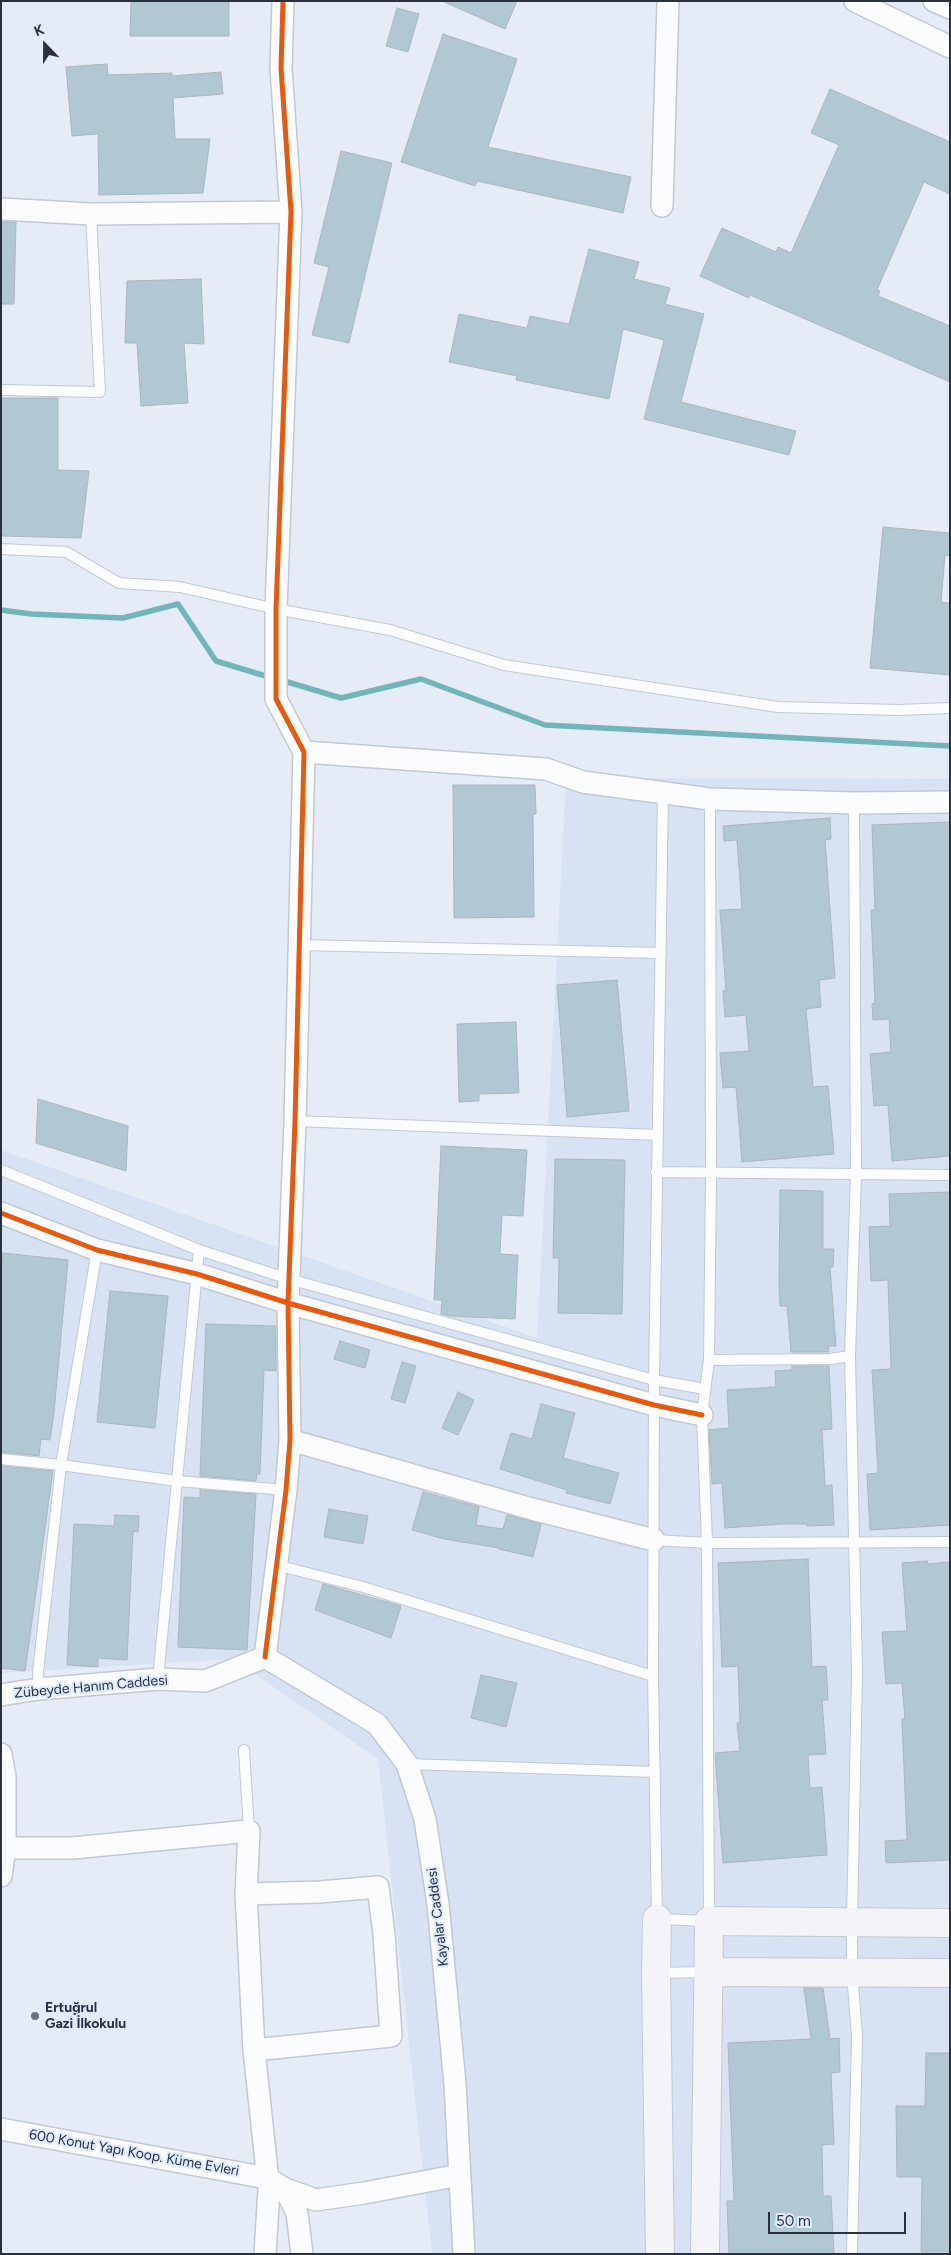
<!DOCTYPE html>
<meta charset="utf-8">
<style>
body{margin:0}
#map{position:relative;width:951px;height:2255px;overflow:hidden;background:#e5ecf7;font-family:Figtree,sans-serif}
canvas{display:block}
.frame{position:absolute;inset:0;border:2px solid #2a313e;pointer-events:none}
.north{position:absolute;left:20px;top:20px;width:50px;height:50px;-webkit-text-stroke:4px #deeafe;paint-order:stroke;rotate:338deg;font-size:14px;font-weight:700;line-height:20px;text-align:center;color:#2a313e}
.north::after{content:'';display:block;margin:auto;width:18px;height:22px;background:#2a313e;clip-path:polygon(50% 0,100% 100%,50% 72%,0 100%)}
.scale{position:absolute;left:768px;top:2212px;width:138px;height:22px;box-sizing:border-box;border:2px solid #2a313e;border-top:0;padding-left:6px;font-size:15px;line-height:18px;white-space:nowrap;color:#2a313e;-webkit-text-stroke:4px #deeafe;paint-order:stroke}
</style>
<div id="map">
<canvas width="951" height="2255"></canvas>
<div class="frame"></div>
<div class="north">K</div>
<div class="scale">50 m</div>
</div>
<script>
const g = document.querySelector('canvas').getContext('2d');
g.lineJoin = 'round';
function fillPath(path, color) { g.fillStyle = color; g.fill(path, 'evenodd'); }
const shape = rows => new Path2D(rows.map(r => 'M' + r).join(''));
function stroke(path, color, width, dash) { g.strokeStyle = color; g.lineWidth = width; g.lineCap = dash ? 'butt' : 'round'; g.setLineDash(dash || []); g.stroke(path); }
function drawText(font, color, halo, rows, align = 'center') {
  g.font = font + ' Figtree,sans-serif'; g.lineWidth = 4; g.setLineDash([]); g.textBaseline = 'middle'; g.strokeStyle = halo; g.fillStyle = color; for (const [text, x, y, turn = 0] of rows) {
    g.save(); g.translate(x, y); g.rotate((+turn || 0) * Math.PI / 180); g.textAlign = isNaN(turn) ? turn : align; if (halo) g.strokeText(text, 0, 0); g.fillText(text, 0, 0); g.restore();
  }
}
fillPath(shape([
 [566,778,950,779,950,2254,432,2254,378,1759,233,1659,1,1673,1,1150,537,1338]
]), '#d8e2f5');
stroke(shape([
 [1,610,31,614,123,618,178,604,216,661,272,678],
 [281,680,341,698,421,679,545,725,950,746]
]), '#6fb5b9', 5.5);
const building = shape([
 [131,1,229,1,229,36,130,36,131,1],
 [442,1,517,1,505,29,442,1],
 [397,8,419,14,408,52,386,46,397,8],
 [443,34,517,59,488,147,631,177,623,213,477,181,475,186,401,162,443,34],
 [107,64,108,75,172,73,172,76,221,72,223,94,173,98,175,139,210,139,203,193,99,195,98,134,72,136,66,67,107,64],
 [830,89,950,142,950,194,924,182,877,290,880,291,878,296,950,326,950,382,750,295,749,298,700,276,722,228,776,252,778,247,791,253,839,145,811,133,830,89],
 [341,151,392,163,349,343,312,335,329,267,314,263,341,151],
 [1,222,16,222,14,304,1,304,1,222],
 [589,249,639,262,634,279,670,288,665,304,704,314,681,402,796,431,789,455,644,419,664,340,623,329,609,399,516,380,517,376,449,362,459,314,527,328,530,316,569,324,589,249],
 [201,279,204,344,184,343,188,403,141,406,137,343,125,343,127,281,201,279],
 [1,398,58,398,58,470,89,471,81,538,1,536,1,398],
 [883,527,950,533,950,556,945,555,941,602,950,603,950,675,870,668,883,527],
 [453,785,535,785,536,814,533,814,534,917,454,918,453,785],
 [830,818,831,839,825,840,835,978,819,980,821,1007,806,1009,813,1087,828,1086,834,1154,742,1162,736,1087,723,1088,720,1053,749,1051,746,1015,725,1017,723,991,726,991,720,910,742,909,737,840,724,841,723,826,830,818],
 [950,822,950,1156,892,1161,888,1105,874,1106,870,1054,891,1052,889,1019,873,1020,872,1004,875,1003,871,910,875,910,872,825,950,822],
 [617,980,629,1111,567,1117,557,985,617,980],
 [516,1022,519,1093,479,1094,479,1101,459,1102,457,1024,516,1022],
 [38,1099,128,1126,126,1171,36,1143,38,1099],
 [441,1146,527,1150,523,1216,502,1215,500,1254,518,1255,515,1319,450,1316,441,1314,442,1300,434,1300,441,1146],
 [555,1159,625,1160,622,1314,558,1313,559,1258,553,1258,555,1159],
 [780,1190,823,1191,823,1249,834,1249,833,1267,830,1267,836,1346,828,1346,829,1352,791,1352,787,1306,780,1306,779,1286,780,1190],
 [950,1192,950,1525,870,1530,867,1474,878,1473,872,1370,891,1369,888,1280,871,1281,869,1227,890,1226,889,1194,950,1192],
 [3,1253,68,1260,54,1412,50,1440,41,1439,39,1456,1,1452,1,1270,3,1253],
 [110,1291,168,1296,155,1428,97,1422,110,1291],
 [206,1324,276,1326,276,1371,264,1370,260,1474,257,1474,256,1481,200,1476,206,1324],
 [340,1341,370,1350,365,1368,334,1359,340,1341],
 [402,1362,416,1366,405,1403,391,1399,402,1362],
 [792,1366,829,1366,832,1429,822,1430,825,1486,832,1485,834,1525,807,1526,807,1524,782,1524,725,1528,722,1483,712,1484,709,1430,729,1428,727,1390,776,1387,775,1371,792,1370,792,1366],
 [458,1392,474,1400,458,1435,442,1428,458,1392],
 [541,1404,575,1413,563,1458,619,1473,610,1504,566,1493,567,1490,500,1469,511,1433,532,1439,541,1404],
 [1,1466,53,1471,25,1671,1,1668,1,1466],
 [200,1490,256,1494,247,1650,178,1647,184,1497,200,1498,200,1490],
 [423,1492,479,1507,476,1525,503,1529,507,1515,541,1524,533,1557,499,1549,499,1548,444,1539,412,1530,423,1492],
 [329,1509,368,1516,363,1544,324,1537,329,1509],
 [115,1515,139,1516,138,1532,133,1531,127,1660,98,1658,98,1667,67,1665,74,1524,114,1526,115,1515],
 [808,1559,812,1667,826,1666,828,1700,822,1700,826,1754,808,1755,810,1788,822,1787,827,1855,723,1863,715,1753,740,1751,737,1723,740,1723,738,1666,722,1667,718,1563,808,1559],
 [927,1561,928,1564,950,1562,950,1860,886,1863,885,1841,907,1840,902,1719,905,1719,902,1683,886,1684,882,1632,907,1631,902,1563,927,1561],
 [323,1584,401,1606,391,1638,315,1610,323,1584],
 [481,1675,517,1683,506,1727,471,1718,481,1675],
 [804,1988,823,1988,830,2039,839,2038,840,2072,831,2073,834,2144,822,2145,823,2196,831,2196,834,2254,729,2254,727,2201,734,2201,728,2043,811,2039,804,1988],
 [926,2053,950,2053,950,2252,921,2252,922,2177,897,2177,896,2106,925,2106,926,2053]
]);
fillPath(building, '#b0c7d4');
stroke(building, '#abb6be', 1);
const lane = shape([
 [1,390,100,392,91,214],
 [1,549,66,552,119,583,180,587,276,609,390,630,504,665,778,707,898,710,950,708],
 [663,792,654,1380,653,1676,657,1919,709,1921,707,1543,702,1415,709,1360,711,1172,710,799],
 [299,945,661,953],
 [295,1121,658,1135],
 [1,1170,199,1250,289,1279,654,1380,705,1389],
 [656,1172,950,1175],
 [709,1360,830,1359,850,1356],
 [1,1459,61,1465,177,1481,286,1490],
 [654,1540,707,1543,950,1542],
 [276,1565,363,1587,653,1676],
 [158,1679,199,1250],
 [39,1689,38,1672,61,1465,97,1250],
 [244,1750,249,1831],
 [407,1764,655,1772],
 [657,1973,707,1972],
 [852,2254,857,2036,852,1972,852,1922,857,1673,850,1356,856,1174,854,803]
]);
const street = shape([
 [855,1,950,47],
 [934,1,950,8],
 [662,206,668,1],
 [1,209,91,214,291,212],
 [304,752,546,769,583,782,710,799,854,803,950,802],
 [1,1213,97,1250,197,1274,288,1303,654,1405,702,1415],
 [290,1440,532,1509,654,1540],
 [265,1657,286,1490,290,1440,288,1303,295,1121,304,752,276,699,276,609,291,212,281,68,283,1],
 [265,1657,377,1724,407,1764,425,1819,438,1904,455,2084,464,2254],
 [1,1695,39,1689,158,1679,205,1681,265,1657],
 [1,1754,5,1777,5,1848,1,1876],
 [1,1848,73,1848,249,1831,246,1894,254,2050,269,2190,265,2254],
 [246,1894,320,1892,378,1887,384,1934,391,2036,254,2050],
 [1,2129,267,2178,285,2189,297,2213,302,2254],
 [279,2189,285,2189,316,2200,364,2193,460,2175]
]);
const secondary = shape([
 [657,1919,656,1973,660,2254],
 [708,1972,950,1973],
 [705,2254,709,1921,950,1923]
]);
stroke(lane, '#c1c8d3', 12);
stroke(street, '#c1c8d3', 24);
stroke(secondary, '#c1c8d3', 30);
stroke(lane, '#fbfcfe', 10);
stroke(street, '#fbfcfe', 21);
stroke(secondary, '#f3f3f8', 28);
stroke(shape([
 [1,1213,97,1250,197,1274,288,1303,654,1405,702,1415],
 [265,1657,286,1490,290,1440,288,1303,295,1121,304,752,276,699,276,609,291,212,281,68,283,1]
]), '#e8590c', 5);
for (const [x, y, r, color] of [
 [35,2016,5,"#6b727f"]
]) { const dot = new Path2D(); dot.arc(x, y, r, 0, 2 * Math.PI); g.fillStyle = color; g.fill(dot); stroke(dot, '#deeafe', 2); }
drawText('14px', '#2a313e', '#deeafe', [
 ["Zübeyde Hanım Caddesi",91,1687,-5],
 ["Kayalar Caddesi",438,1917,-97],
 ["600 Konut Yapı Koop. Küme Evleri",134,2153,10]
]);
drawText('bold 14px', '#2a313e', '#deeafe', [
 ["Ertuğrul",45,2008],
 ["Gazi İlkokulu",45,2024]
], 'left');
</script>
